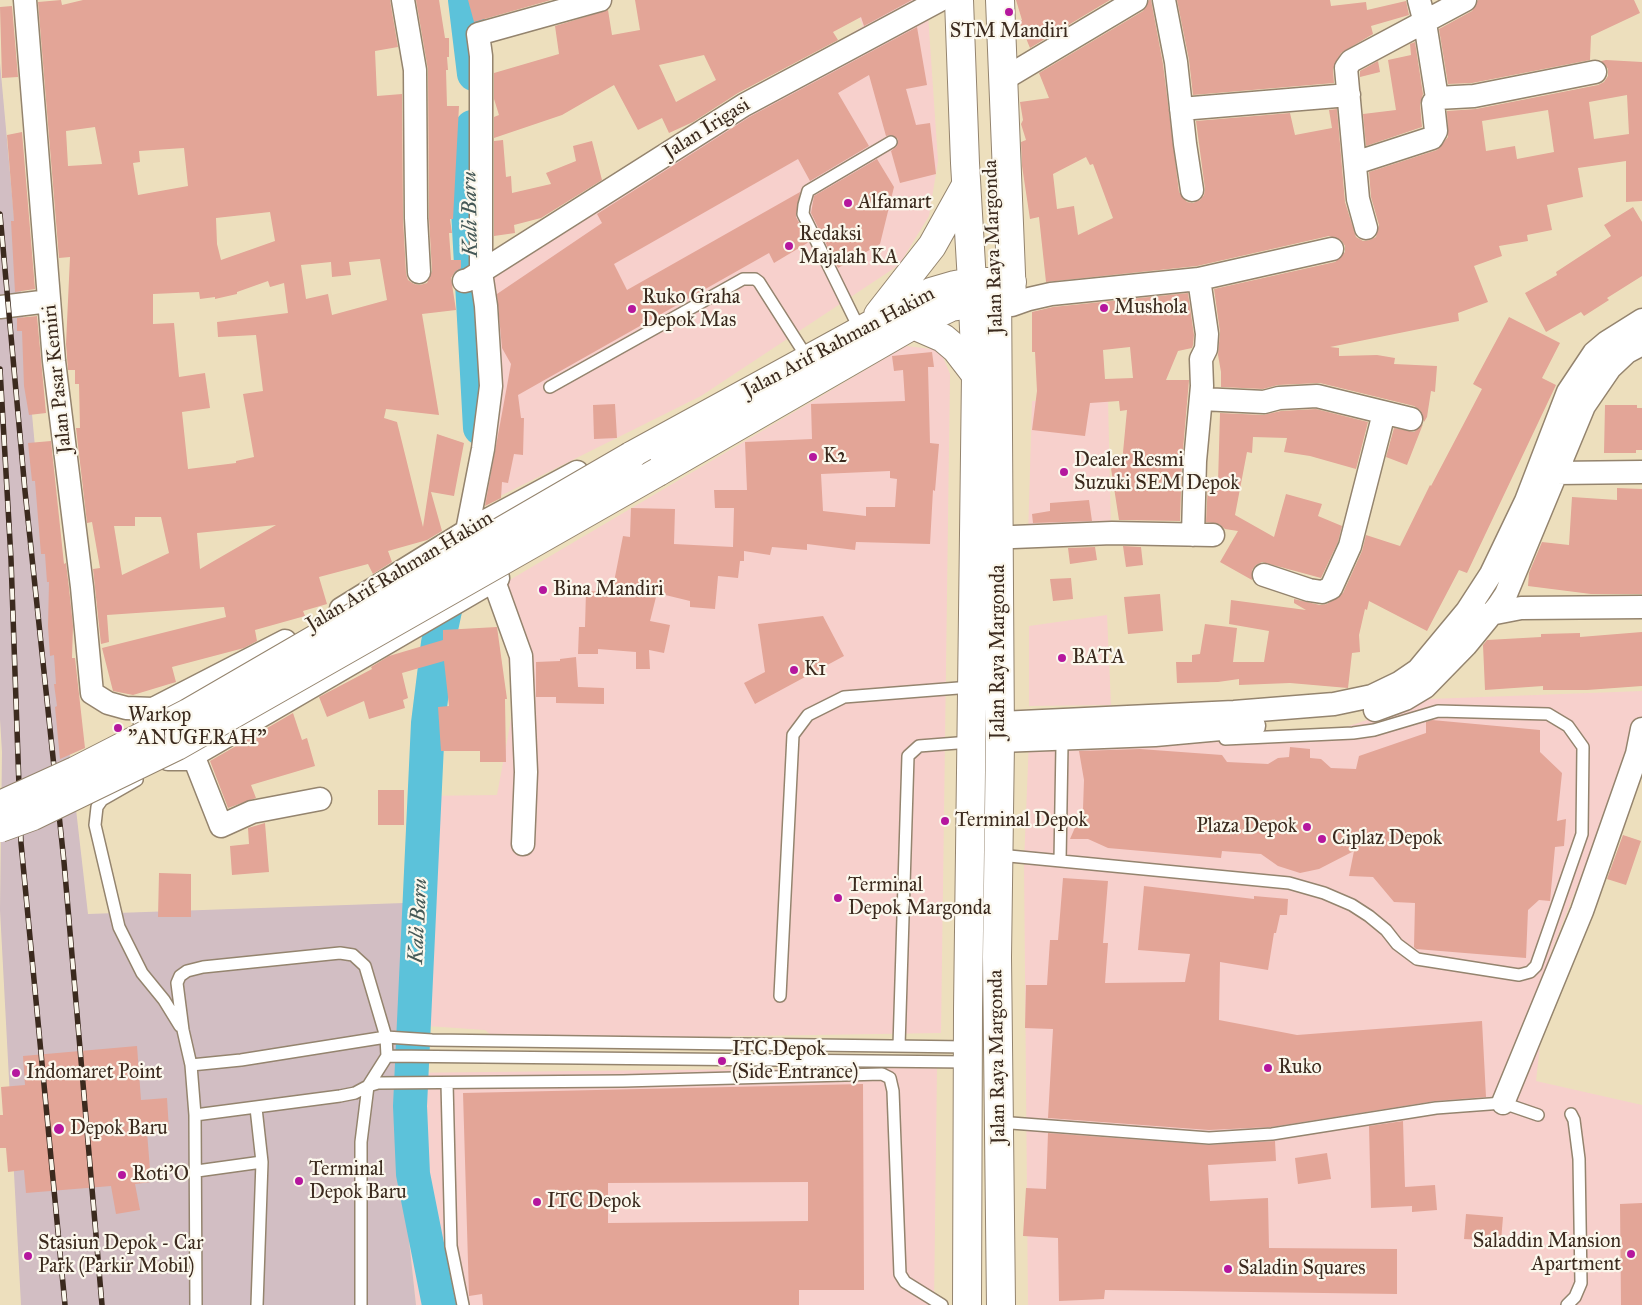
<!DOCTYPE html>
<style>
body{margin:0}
canvas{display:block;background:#eddfbd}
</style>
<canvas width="1642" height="1305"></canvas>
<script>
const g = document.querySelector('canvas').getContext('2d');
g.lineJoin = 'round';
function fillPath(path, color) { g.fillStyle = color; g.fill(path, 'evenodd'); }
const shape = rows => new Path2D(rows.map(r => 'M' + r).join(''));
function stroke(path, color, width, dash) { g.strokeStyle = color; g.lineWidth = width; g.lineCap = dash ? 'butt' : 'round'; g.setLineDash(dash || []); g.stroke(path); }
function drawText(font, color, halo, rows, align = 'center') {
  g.font = font + ' "IM FELL Great Primer",serif'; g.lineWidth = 4.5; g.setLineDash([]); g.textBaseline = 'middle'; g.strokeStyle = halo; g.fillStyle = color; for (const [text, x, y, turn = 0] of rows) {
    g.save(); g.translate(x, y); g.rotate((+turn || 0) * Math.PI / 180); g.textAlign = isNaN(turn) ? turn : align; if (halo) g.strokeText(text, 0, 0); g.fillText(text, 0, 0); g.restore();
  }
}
fillPath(shape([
 [851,0,927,0,938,161,929,216,899,265,701,396,462,515,487,370,484,269,863,26],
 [906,346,940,350,950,374,941,1033,497,1040,485,1030,398,1024,412,810,420,796,497,795,514,703,504,627,486,594],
 [1108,398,1111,530,1028,537,1032,401],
 [1107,615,1111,705,1029,706,1029,626],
 [1642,691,1642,723,1550,955,1536,1081,1642,1105,1642,1305,1028,1305,1024,862,1029,740,1188,727,1328,733,1430,699],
 [937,1067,934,1305,416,1305,394,1102,395,1073]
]), '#f7d0cc');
fillPath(shape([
 [0,63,37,469,88,914,404,903,394,1102,416,1305,21,1305,0,910,2,752,0,719]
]), '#d2bec3');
stroke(shape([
 [465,0,474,74],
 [472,127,468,210,480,428],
 [439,1305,413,1174,410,1106,428,723,438,643,452,578]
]), '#5cc2da', 34);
fillPath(shape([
 [61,0,62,5,83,0,390,0,398,47,375,51,377,96,402,94,403,218,406,273,408,280,414,284,420,285,427,283,432,271,429,218,428,70,416,0,439,0,445,38,449,38,449,57,447,57,448,70,446,70,447,106,459,106,453,219,450,219,452,233,449,233,451,260,461,260,461,268,455,272,451,278,456,310,422,314,439,415,386,409,384,418,397,422,423,527,437,434,464,443,454,496,431,492,442,531,427,540,388,551,392,562,373,574,368,564,319,577,327,604,303,611,305,616,255,630,257,641,244,648,172,667,176,682,133,695,113,691,102,648,226,617,224,607,107,615,109,642,101,644,93,569,100,568,92,522,87,523,76,428,80,428,79,384,75,384,75,370,68,370,66,344,70,257,59,258,38,2],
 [95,127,102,164,68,166,66,131],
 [184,148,188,186,138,195,133,163,140,162,139,151],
 [270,212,275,241,221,260,217,244,216,218],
 [380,259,387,300,332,315,328,294,306,299,301,265,331,262,332,277,351,275,349,262],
 [268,281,270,287,284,283,288,313,217,322,218,337,256,335,263,391,243,394,254,457,236,461,236,463,188,469,182,412,210,408,205,373,179,377,174,323,153,324,153,294,199,292,200,299,215,297,215,299,237,294,237,292],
 [135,517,161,517,169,553,122,575,114,526,135,526],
 [276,525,200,569,197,533],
 [468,0,551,0,474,22],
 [635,0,912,0,864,26,861,17,833,32,838,40,738,93,693,122,669,133,662,118,638,130,614,85,562,115,494,138,494,117,499,115,494,99,494,73,559,54,555,26,608,10,612,35,640,30],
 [704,55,716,80,676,102,659,65],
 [1016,0,1110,0,1030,48,1019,21,1022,20],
 [1149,0,1151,0,1163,64,1179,192,1187,202,1193,203,1200,200,1204,195,1205,189,1196,121,1290,113,1295,135,1332,128,1329,110,1337,109,1345,202,1356,237,1363,241,1370,240,1376,237,1379,225,1371,197,1369,172,1437,150,1448,137,1447,111,1476,109,1598,85,1604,82,1608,76,1608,69,1601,61,1606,60,1642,62,1642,201,1626,202,1626,161,1578,168,1583,197,1547,205,1552,230,1527,235,1528,241,1499,246,1502,256,1474,266,1488,302,1458,313,1459,321,1330,347,1339,348,1339,356,1377,355,1395,358,1394,364,1437,366,1435,392,1431,391,1427,417,1424,422,1420,410,1414,406,1320,383,1278,385,1263,389,1221,387,1221,372,1218,355,1220,332,1214,289,1335,262,1345,252,1345,246,1341,240,1329,236,1197,266,1046,282,1039,217,1030,219,1022,166,1021,142,1026,140,1021,124,1023,120,1020,102,1049,98,1039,73,1143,11],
 [1627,95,1629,134,1594,139,1589,102],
 [1548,110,1554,152,1517,159,1515,146,1486,151,1482,121],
 [1086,157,1090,165,1093,164,1113,218,1078,235,1074,206,1057,209,1053,174],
 [1177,0,1330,0,1331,6,1366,2,1367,10,1406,1,1409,15,1371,26,1373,34,1341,53,1333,69,1334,83,1193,95,1189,60],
 [1478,0,1634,0,1640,13,1591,36,1590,60,1472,83,1448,84,1439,29,1472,11],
 [12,6,18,77,2,78,0,7],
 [917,27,927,85,906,89,916,125,930,123,936,174,900,183,891,151,897,146,898,139,891,135,886,136,869,75,838,93,869,146,810,181,798,159,614,264,627,290,800,192,796,217,809,242,774,263,769,253,518,395,521,418,524,418,523,455,514,454,508,483,502,482,501,498,485,506,511,364,502,348,497,294,602,223,597,214,751,116],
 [1415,42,1423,94,1420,104,1422,127,1366,146,1363,114,1396,110,1388,60,1411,55,1410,44],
 [1378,61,1380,72,1360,77,1360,71],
 [22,132,35,289,15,292,11,221,14,221,7,135],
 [503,140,506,177,511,176,512,193,551,184,546,173,576,161,573,146,592,141,602,180,541,218,514,225,515,233,494,236,494,141],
 [877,159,894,187,880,244,838,268,811,213,814,196],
 [1633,207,1642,222,1642,276,1607,298,1609,300,1584,316,1581,312,1546,332,1525,293,1557,275,1556,272,1611,236,1604,225],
 [1188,293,1194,335,1193,345,1192,348,1178,351,1166,380,1189,380,1182,461,1180,521,1119,520,1110,462,1122,463,1127,410,1120,411,1119,401,1090,403,1085,436,1032,430,1037,391,1035,352,1032,352,1032,312,1053,307],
 [1130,347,1133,378,1105,379,1103,350],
 [37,316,46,413,29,415,24,386,22,331,17,331,17,318],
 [1509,317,1560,343,1542,378,1556,385,1467,573,1459,570,1427,631,1369,601,1367,610,1365,609,1359,635,1360,652,1352,653,1348,688,1290,683,1239,685,1239,679,1218,682,1177,683,1176,662,1192,662,1192,655,1200,654,1205,624,1237,628,1233,662,1264,662,1269,631,1229,624,1231,600,1306,610,1294,603,1294,599,1320,605,1327,604,1343,593,1362,551,1366,535,1400,546,1430,485,1431,486,1482,389,1473,384],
 [932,352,934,367,928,367,930,443,939,444,935,491,933,490,930,544,856,542,855,550,807,544,807,550,772,547,770,555,744,551,744,561,740,561,738,578,718,576,715,609,690,607,690,601,657,593,650,621,670,625,664,653,649,650,650,669,636,669,636,652,598,649,598,654,578,654,579,627,585,627,586,591,612,592,623,536,630,537,631,508,675,509,674,544,733,547,734,508,715,508,714,490,747,490,745,442,812,439,811,404,905,401,903,370,894,371,892,356],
 [890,471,890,478,897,479,895,507,866,507,866,516,823,511,821,474],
 [615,404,617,438,594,439,593,405],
 [1605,405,1637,405,1637,408,1642,408,1642,450,1636,450,1636,453,1604,453],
 [1316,409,1368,422,1356,469,1310,456,1284,452,1287,438,1253,437,1252,453,1247,452,1235,515,1274,537,1286,494,1322,504,1318,516,1342,526,1338,542,1321,578,1262,562,1256,565,1252,570,1252,580,1220,562,1238,531,1225,529,1219,524,1206,522,1208,483,1218,483,1220,413,1263,415,1281,411],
 [1423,424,1407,465,1386,457,1394,428,1414,432],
 [51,441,64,564,66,563,69,588,73,626,72,658,75,658,85,748,60,759,55,707,57,706,54,684,56,684,54,655,50,656,48,626,49,582,47,582,45,554,41,554,35,481,32,481,28,443],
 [1617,488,1642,489,1642,594,1591,594,1528,586,1529,573,1542,542,1569,545,1572,497,1617,500],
 [1089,500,1092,521,1033,523,1032,514,1050,511,1050,503],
 [1123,546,1141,547,1143,565,1126,567],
 [1095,547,1097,560,1070,564,1068,548],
 [1071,578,1073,599,1053,601,1050,579],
 [1160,594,1163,631,1128,634,1124,597],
 [823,616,844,656,755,704,744,683,765,672,758,624],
 [497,627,507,699,505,699,506,762,480,762,480,751,441,751,438,707,449,706,444,661,402,673,408,698,403,700,405,708,369,719,364,701,327,717,319,697,372,669,371,667,389,656,443,640,443,630],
 [1642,632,1642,686,1587,690,1543,690,1543,686,1485,690,1483,645,1487,640,1541,637,1541,634,1580,633,1580,637],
 [576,657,578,687,604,688,604,704,556,703,556,697,536,697,536,662,560,661,560,659],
 [293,713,302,740,307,738,315,766,251,785,256,798,228,808,210,761],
 [1432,720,1540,730,1540,752,1562,773,1557,821,1566,819,1564,846,1555,847,1550,901,1539,900,1528,910,1526,958,1416,949,1414,947,1415,903,1394,902,1373,877,1349,876,1354,851,1319,869,1300,873,1278,866,1261,854,1222,851,1221,858,1108,848,1088,839,1070,839,1083,809,1084,780,1079,751,1140,749,1222,755,1227,762,1268,764,1278,758,1289,757,1290,747,1310,749,1310,758,1321,759,1331,768,1356,769,1359,756,1426,733,1426,722],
 [378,790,404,790,404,825,378,825],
 [265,823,269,872,232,875,230,846,249,844,248,828],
 [1623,835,1641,841,1626,885,1607,879],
 [159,873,191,874,191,917,158,917],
 [1063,878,1108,881,1103,943,1108,943,1105,983,1185,982,1190,954,1138,950,1144,886,1254,899,1254,896,1288,899,1287,915,1280,915,1276,933,1274,933,1268,970,1220,962,1219,1020,1297,1035,1482,1021,1486,1097,1435,1101,1271,1127,1209,1130,1048,1118,1053,1029,1025,1028,1026,985,1047,985,1050,940,1058,940],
 [137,1046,141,1100,167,1098,169,1130,147,1132,151,1182,135,1184,140,1210,116,1214,111,1186,26,1193,24,1170,8,1172,6,1148,0,1148,0,1115,3,1115,1,1087,25,1085,23,1056],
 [863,1084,864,1290,799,1290,799,1305,483,1305,482,1294,469,1296,463,1093],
 [808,1182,808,1221,608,1223,608,1183],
 [1403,1121,1405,1187,1435,1185,1437,1210,1412,1212,1412,1206,1371,1208,1369,1126],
 [1048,1133,1209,1145,1275,1141,1276,1161,1208,1165,1210,1201,1268,1198,1269,1248,1397,1249,1397,1294,1105,1290,1104,1299,1059,1301,1058,1238,1023,1236,1026,1188,1046,1189],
 [1327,1153,1331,1179,1298,1184,1295,1158],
 [1642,1203,1642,1305,1621,1305,1620,1204],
 [1466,1214,1503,1217,1501,1241,1464,1239]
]), '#e3a597');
const service = shape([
 [860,330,803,214,804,205,808,191,891,142],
 [550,387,743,279,755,279,759,282,808,359],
 [137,780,102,800,97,807,95,825,119,927,142,973,164,1000,180,1026],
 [999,855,1289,883,1324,893,1352,905,1369,916,1386,930,1397,944,1417,959,1519,975,1530,972,1536,966,1582,834,1583,747,1568,726,1548,714,1438,711,1374,730,1353,733,1225,739],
 [1060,861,1062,745],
 [780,996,793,735,808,715,844,697,971,687],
 [899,1046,908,756,919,746,970,742],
 [387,1056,967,1062],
 [191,1065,241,1060,386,1037,432,1040,968,1047],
 [447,1083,451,1246,463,1305],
 [256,1108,262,1162,257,1305],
 [195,1115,340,1096,355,1093,368,1086,387,1056,386,1037,365,966,353,955,340,953,203,967,187,971,180,976,177,983,183,1030,191,1065,195,1115,196,1305],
 [998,1122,1209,1138,1272,1134,1436,1108,1503,1103,1538,1115],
 [197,1171,262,1162],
 [361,1305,361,1142,368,1086,378,1083,623,1081,882,1074,890,1078,893,1091,900,1274,905,1282,942,1305],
 [1567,1305,1575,1297,1581,1283,1579,1159,1574,1120,1571,1114]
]);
const minor = shape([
 [25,0,54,361,82,587,92,693,108,703,126,708,153,709],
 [403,0,415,70,416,218,419,272],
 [1164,0,1176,62,1185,144,1192,190],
 [1419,0,1425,23,1437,98],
 [1002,80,1136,0],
 [1181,109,1349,95],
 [1355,163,1432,138,1436,131,1433,103,1437,98,1474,96,1595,72],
 [1366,228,1358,199,1346,68,1351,61,1465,0],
 [464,281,468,280,744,105,940,0],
 [1012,305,1029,299,1051,294,1199,279,1332,249],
 [0,307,49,301],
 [1201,399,1264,402,1279,398,1317,396,1411,419],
 [1543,470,1556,473,1642,472],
 [467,531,483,449,491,386,486,306,481,272,481,56,478,34,600,0],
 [1193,535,1195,461,1202,386,1201,359,1206,349,1207,334,1199,279],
 [1013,537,1112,533,1213,535],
 [1264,575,1309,590,1322,592,1331,588,1350,546,1384,413],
 [494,581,521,656,526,772,523,844],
 [341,609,467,531,577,472],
 [1485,615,1521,608,1642,607],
 [285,641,153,709,145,724,147,733,158,753,168,759,187,759,498,578],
 [1375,710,1405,699,1425,687,1466,645,1498,606,1506,594,1584,406,1610,368,1627,352,1642,344],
 [1000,723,1234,712,1334,704,1372,696,1399,683,1418,670,1467,611,1491,574,1526,501,1568,392,1594,353,1607,342,1642,320],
 [1000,741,1155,735,1254,726],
 [193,755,221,826,252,812,320,799],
 [1503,1103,1582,911,1637,754,1642,729]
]);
const primary = shape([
 [997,282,1000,741,997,957,1001,1305],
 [967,1305,968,1009,976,375,972,282]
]);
const trunk = shape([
 [959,0,965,163,972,282],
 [878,315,932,246,966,185],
 [913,325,943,338,956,349,976,375],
 [631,456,931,292,955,285,972,282,1012,282],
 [658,472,913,325,951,307,1012,298,1000,0]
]);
stroke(service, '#94846e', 14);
stroke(minor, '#94846e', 25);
stroke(primary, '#94846e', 30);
stroke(trunk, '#94846e', 30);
stroke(service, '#fff', 11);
stroke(minor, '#fff', 22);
stroke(primary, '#fff', 28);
stroke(trunk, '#fff', 28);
const rail = shape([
 [0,214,25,491,64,862,102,1305],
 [0,369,11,559,21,843,65,1305]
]);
stroke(rail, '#3b2a1e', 5.5);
stroke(rail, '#fbf7ec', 4, [11]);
const trunkBridge = shape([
 [0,805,75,771,188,713,631,456],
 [0,828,33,816,177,746,658,472]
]);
stroke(trunkBridge, '#94846e', 30, []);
stroke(trunkBridge, '#fff', 28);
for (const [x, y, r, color] of [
 [1009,12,5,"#b5179e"],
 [848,203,5,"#b5179e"],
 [789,246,5,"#b5179e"],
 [1104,308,5,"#b5179e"],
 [632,309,5,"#b5179e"],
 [813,457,5,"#b5179e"],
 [1064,472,5,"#b5179e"],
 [543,590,5,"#b5179e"],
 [1062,658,5,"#b5179e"],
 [794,670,5,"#b5179e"],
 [118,728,5,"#b5179e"],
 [945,821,5,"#b5179e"],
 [1307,827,5,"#b5179e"],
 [1322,839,5,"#b5179e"],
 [838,898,5,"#b5179e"],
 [722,1061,5,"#b5179e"],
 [1268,1068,5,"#b5179e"],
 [16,1073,5,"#b5179e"],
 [59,1129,6,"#b5179e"],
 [122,1175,5,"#b5179e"],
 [299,1181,5,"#b5179e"],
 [537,1202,5,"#b5179e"],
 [1631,1254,5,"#b5179e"],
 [28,1256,5,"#b5179e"],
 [1228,1269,5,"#b5179e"]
]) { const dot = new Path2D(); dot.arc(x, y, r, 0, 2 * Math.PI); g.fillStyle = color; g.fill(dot); stroke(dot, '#fbf7ec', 2); }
drawText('20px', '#3b2a1e', '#fbf7ec', [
 ["STM Mandiri",1009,32,"center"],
 ["Alfamart",858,203],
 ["Redaksi",799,235],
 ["Majalah KA",799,258],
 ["Ruko Graha",642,298],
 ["Depok Mas",642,321],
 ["Mushola",1114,308],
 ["K2",823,457],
 ["Dealer Resmi",1074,461],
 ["Suzuki SEM Depok",1074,484],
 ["Bina Mandiri",553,590],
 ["BATA",1072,658],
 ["K1",804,670],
 ["Warkop",128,716],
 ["\"ANUGERAH\"",128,739],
 ["Terminal Depok",955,821],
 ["Plaza Depok",1297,827,"right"],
 ["Ciplaz Depok",1332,839],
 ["Terminal",848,886],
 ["Depok Margonda",848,909],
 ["ITC Depok",732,1050],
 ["(Side Entrance)",732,1073],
 ["Ruko",1278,1068],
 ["Indomaret Point",26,1073],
 ["Depok Baru",70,1129],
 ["Terminal",309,1170],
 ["Depok Baru",309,1193],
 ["Roti'O",132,1175],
 ["ITC Depok",547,1202],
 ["Saladdin Mansion",1621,1242,"right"],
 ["Apartment",1621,1265,"right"],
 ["Stasiun Depok - Car",38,1244],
 ["Park (Parkir Mobil)",38,1267],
 ["Saladin Squares",1238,1269]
], 'left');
drawText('20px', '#3b2a1e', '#fbf7ec', [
 ["Jalan Irigasi",707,129,-32],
 ["Jalan Raya Margonda",994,247,-92],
 ["Jalan Arif Rahman Hakim",839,343,-28],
 ["Jalan Pasar Kemiri",58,379,-96],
 ["Jalan Arif Rahman Hakim",400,572,-31],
 ["Jalan Raya Margonda",999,652,-90],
 ["Jalan Raya Margonda",998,1057,-91]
]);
drawText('italic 21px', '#455856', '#fbf7ec', [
 ["Kali Baru",471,214,-91],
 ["Kali Baru",419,921,-87]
]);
</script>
